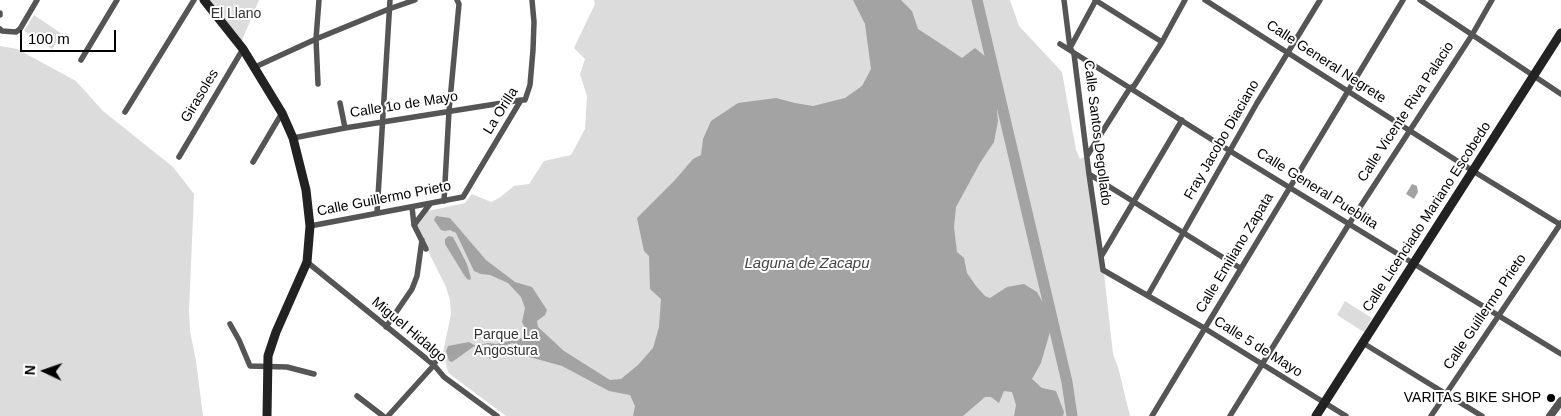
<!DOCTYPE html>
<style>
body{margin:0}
#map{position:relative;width:1561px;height:416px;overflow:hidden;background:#fff;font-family:Helvetica,sans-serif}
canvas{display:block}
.north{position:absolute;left:20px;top:346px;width:50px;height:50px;-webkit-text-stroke:4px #fff;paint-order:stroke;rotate:273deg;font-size:14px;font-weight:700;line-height:20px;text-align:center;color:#000}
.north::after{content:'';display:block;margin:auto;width:18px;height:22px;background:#000;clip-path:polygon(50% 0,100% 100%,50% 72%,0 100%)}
.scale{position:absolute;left:20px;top:30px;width:96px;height:22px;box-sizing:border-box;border:2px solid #000;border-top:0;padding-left:6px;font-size:15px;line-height:18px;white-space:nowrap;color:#000;-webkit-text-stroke:4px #fff;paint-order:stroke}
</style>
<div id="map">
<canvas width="1561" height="416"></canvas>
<div class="north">N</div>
<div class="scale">100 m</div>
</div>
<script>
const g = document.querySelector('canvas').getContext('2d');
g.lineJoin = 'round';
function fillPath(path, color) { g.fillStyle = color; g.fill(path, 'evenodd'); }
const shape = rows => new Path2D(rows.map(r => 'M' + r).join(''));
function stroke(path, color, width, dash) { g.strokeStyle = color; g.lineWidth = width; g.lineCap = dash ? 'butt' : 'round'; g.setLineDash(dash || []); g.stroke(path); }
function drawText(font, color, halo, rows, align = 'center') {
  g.font = font + ' Helvetica,sans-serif'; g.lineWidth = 4; g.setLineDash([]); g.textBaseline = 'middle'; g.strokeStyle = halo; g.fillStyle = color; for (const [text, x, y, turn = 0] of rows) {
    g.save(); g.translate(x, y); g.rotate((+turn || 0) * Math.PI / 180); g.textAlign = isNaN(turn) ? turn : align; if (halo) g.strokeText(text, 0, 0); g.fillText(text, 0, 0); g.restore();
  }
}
fillPath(shape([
 [204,0,259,0,240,45],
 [594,0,1010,0,1019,26,1062,72,1076,150,1080,159,1087,156,1102,255,1113,354,1118,367,1130,416,506,416,451,375,448,372,443,352,451,314,450,300,446,287,416,227,428,211,465,203,472,194,491,202,499,198,514,186,529,184,544,161,571,155,585,129,587,96,580,74,585,59,574,48,595,4],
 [34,15,62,34,52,49,24,31],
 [0,46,17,49,76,81,103,111,173,167,194,194,189,311,190,331,196,361,203,416,0,416],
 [1345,301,1372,318,1364,332,1337,315]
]), '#dcdcdc');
fillPath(shape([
 [853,0,901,0,912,11,918,29,938,42,962,58,975,48,986,57,996,98,998,121,994,142,980,163,956,207,954,227,957,252,964,258,967,273,976,286,985,296,990,298,1007,287,1024,284,1037,292,1047,310,1050,332,1041,363,1032,379,1042,388,1056,391,1064,412,1063,416,1014,416,1016,405,1012,392,1004,391,999,403,991,397,985,397,963,416,633,416,635,406,630,395,609,391,562,366,522,355,513,343,503,346,500,352,490,359,483,347,490,344,488,344,473,347,452,362,449,361,446,351,448,346,469,342,476,346,488,343,496,344,522,338,526,330,522,322,525,308,521,297,508,283,490,275,481,274,474,271,456,233,450,230,445,231,441,230,434,220,436,216,450,218,486,260,515,282,532,287,547,310,545,315,537,321,538,327,564,351,610,380,621,379,638,365,653,348,659,327,661,299,650,289,649,256,644,251,637,218,675,180,693,159,701,155,703,139,711,121,738,103,776,98,795,103,813,106,845,98,862,86,871,69,865,24],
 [1412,184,1417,186,1418,192,1414,199,1406,194],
 [449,236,453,237,467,264,471,278,470,280,467,279,464,275,445,244,445,239]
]), '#a3a3a3');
stroke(shape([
 [977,0,1067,382,1072,416]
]), '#a3a3a3', 11);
stroke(shape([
 [1064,0,1070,48,1074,54,1089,174,1103,270,1204,328,1346,416],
 [1095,0,1162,42],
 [1205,0,1473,171,1561,225],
 [1420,0,1561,94],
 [0,13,0,15],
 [0,29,2,31,16,32,20,29,37,0],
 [1060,44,1230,151,1561,354],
 [1070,48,1096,0],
 [81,60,117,0],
 [255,67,316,39,389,9,415,0],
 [318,84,316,39,319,0],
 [340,103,345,128],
 [125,112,194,0],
 [293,138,345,128,521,100],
 [1087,156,1130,88,1134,86,1162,42,1185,0],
 [179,157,243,49],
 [253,162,282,113],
 [1089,174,1240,268],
 [444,201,449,111,459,4,457,0],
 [412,207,414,225,426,249],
 [377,213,390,0],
 [414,225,430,204],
 [310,226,463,197,521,100,525,100,530,85,533,50,534,22,532,0],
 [1102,255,1182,120],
 [307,262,434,365,444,377,497,416],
 [1148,295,1257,103,1320,0],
 [230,324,239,340,250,366,287,367,314,374],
 [386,327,412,289,417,276,422,240],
 [1363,343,1482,416],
 [357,396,383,416],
 [388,416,434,365,438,356],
 [1152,416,1403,0],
 [1230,416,1349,224,1472,35,1492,0],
 [1431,416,1561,223]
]), '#555', 5.5);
stroke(shape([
 [1550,416,1561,401]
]), '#555', 8);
stroke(shape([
 [204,0,243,49,282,113,293,138,306,190,310,226,307,262,276,332,268,356,267,416],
 [1316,416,1561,33]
]), '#222', 9);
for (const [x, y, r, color] of [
 [1551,398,5,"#000"]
]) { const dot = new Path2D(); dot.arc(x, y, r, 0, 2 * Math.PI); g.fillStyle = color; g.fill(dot); stroke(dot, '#fff', 2); }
drawText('14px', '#333', '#fff', [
 ["El Llano",236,14],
 ["Parque La",506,335],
 ["Angostura",506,351]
]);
drawText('14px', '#000', '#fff', [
 ["Calle General Negrete",1326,62,33],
 ["Girasoles",200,96,-59],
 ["Calle 1o de Mayo",404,105,-9],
 ["La Orilla",501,111,-58],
 ["Calle Vicente Riva Palacio",1406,112,-57],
 ["Calle Santos Degollado",1097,133,83],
 ["Fray Jacobo Diaciano",1222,140,-60],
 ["Calle General Pueblita",1317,189,32],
 ["Calle Guillermo Prieto",384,199,-11],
 ["Calle Licenciado Mariano Escobedo",1427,217,-57],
 ["Calle Emiliano Zapata",1235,253,-59],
 ["Calle Guillermo Prieto",1485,312,-56],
 ["Miguel Hidalgo",409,330,40],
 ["Calle 5 de Mayo",1258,347,32]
]);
drawText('14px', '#000', '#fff', [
 ["VARITAS BIKE SHOP",1541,398]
], 'right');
drawText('italic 15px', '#444', '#fff', [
 ["Laguna de Zacapu",807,264]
]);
</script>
